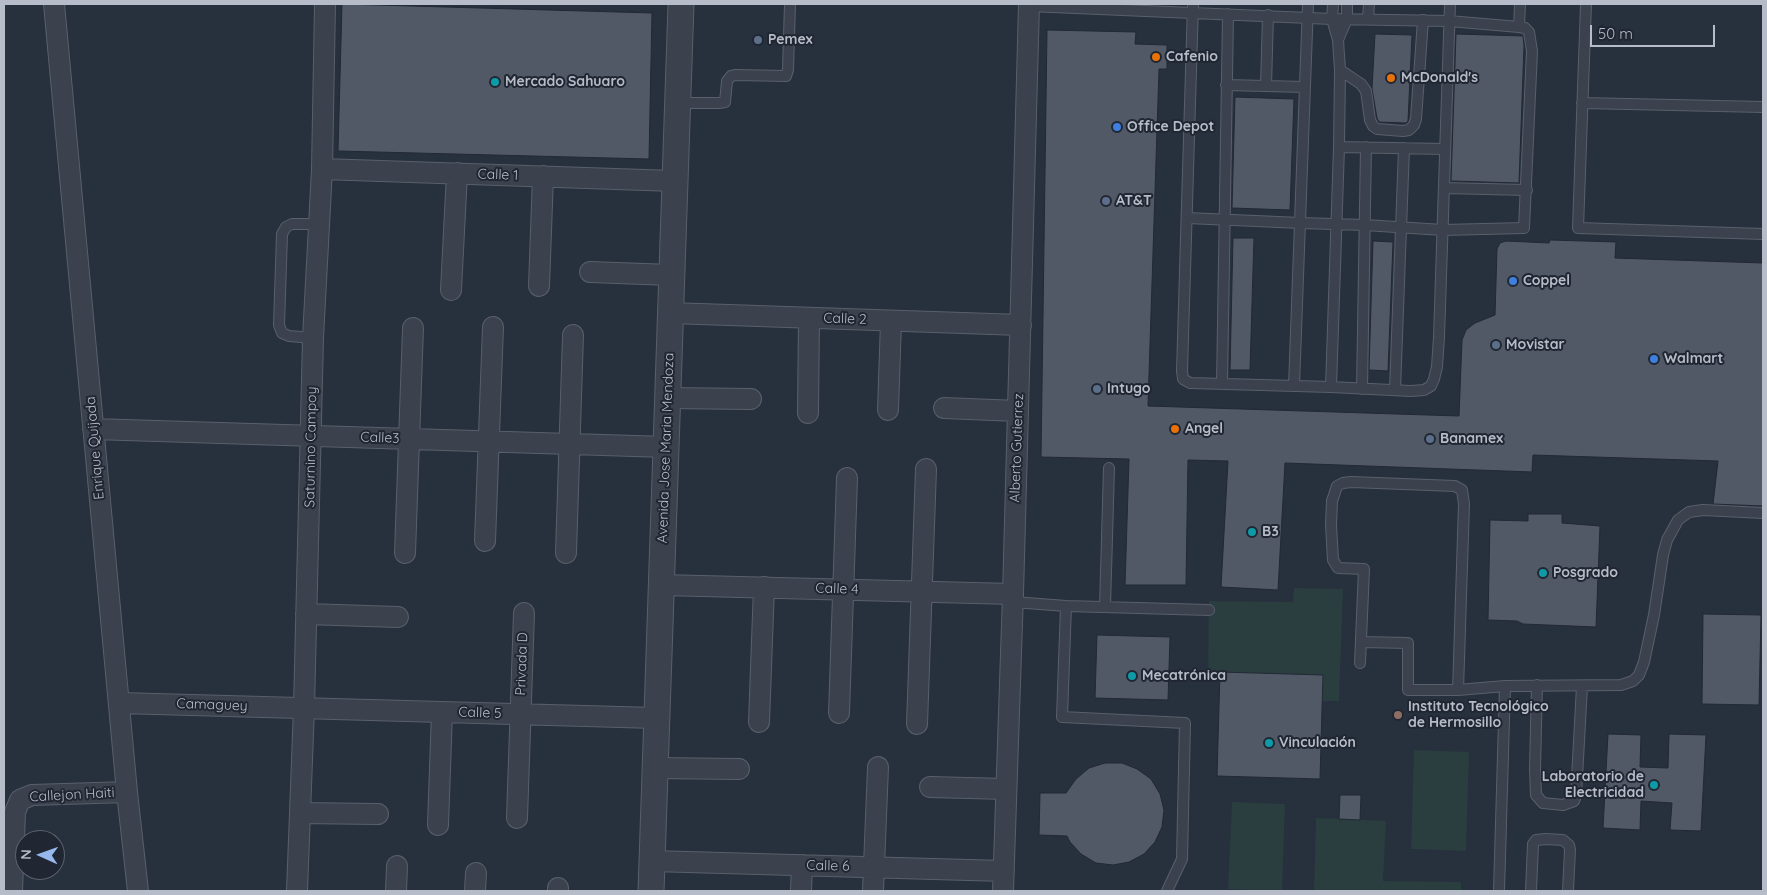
<!DOCTYPE html>
<meta charset="utf-8">
<style>
body{margin:0}
#map{position:relative;width:1767px;height:895px;overflow:hidden;background:#27303d;font-family:Quicksand,sans-serif}
canvas{display:block}
.frame{position:absolute;inset:0;border:5px solid #b7bdc8;pointer-events:none}
.north{position:absolute;left:15px;top:830px;width:50px;height:50px;box-sizing:border-box;background:#202732;border:1px solid #5c636e;border-radius:50%;rotate:272deg;font-size:14px;font-weight:700;line-height:20px;text-align:center;color:#b7bdc8}
.north::after{content:'';display:block;margin:auto;width:18px;height:22px;background:#96b8ed;clip-path:polygon(50% 0,100% 100%,50% 72%,0 100%)}
.scale{position:absolute;left:1590px;top:25px;width:125px;height:22px;box-sizing:border-box;border:2px solid #b7bdc8;border-top:0;padding-left:6px;font-size:15px;line-height:18px;white-space:nowrap;color:#b7bdc8;-webkit-text-stroke:4px #202732;paint-order:stroke}
</style>
<div id="map">
<canvas width="1767" height="895"></canvas>
<div class="frame"></div>
<div class="north">N</div>
<div class="scale">50 m</div>
</div>
<script>
const g = document.querySelector('canvas').getContext('2d');
g.lineJoin = 'round';
function fillPath(path, color) { g.fillStyle = color; g.fill(path, 'evenodd'); }
const shape = rows => new Path2D(rows.map(r => 'M' + r).join(''));
function stroke(path, color, width, dash) { g.strokeStyle = color; g.lineWidth = width; g.lineCap = dash ? 'butt' : 'round'; g.setLineDash(dash || []); g.stroke(path); }
function drawText(font, color, halo, rows, align = 'center') {
  g.font = font + ' Quicksand,sans-serif'; g.lineWidth = 4; g.setLineDash([]); g.textBaseline = 'middle'; g.strokeStyle = halo; g.fillStyle = color; for (const [text, x, y, turn = 0] of rows) {
    g.save(); g.translate(x, y); g.rotate((+turn || 0) * Math.PI / 180); g.textAlign = isNaN(turn) ? turn : align; if (halo) g.strokeText(text, 0, 0); g.fillText(text, 0, 0); g.restore();
  }
}
fillPath(shape([
 [1294,588,1343,589,1339,701,1322,701,1323,675,1208,673,1209,601,1293,602],
 [1414,750,1469,752,1466,851,1411,849],
 [1232,802,1285,804,1282,891,1228,889],
 [1316,818,1386,821,1383,881,1461,882,1461,891,1314,891]
]), '#2a3d3f');
const building = shape([
 [342,4,652,13,649,159,338,151,342,4],
 [1047,30,1136,32,1135,44,1167,45,1167,69,1159,69,1148,406,1459,416,1462,340,1466,330,1475,323,1495,315,1497,249,1500,243,1506,241,1549,243,1550,240,1616,242,1615,258,1763,263,1763,506,1713,504,1718,461,1533,455,1532,472,1285,463,1278,590,1221,587,1228,461,1188,460,1186,585,1125,585,1129,459,1041,457,1047,30],
 [1375,34,1412,35,1408,121,1406,123,1379,122,1377,118,1372,89,1375,34],
 [1456,34,1523,36,1524,46,1519,183,1451,181,1456,34],
 [1235,97,1294,99,1290,210,1232,208,1235,97],
 [1233,238,1254,238,1250,370,1230,370,1233,238],
 [1373,241,1393,242,1388,371,1369,370,1373,241],
 [1528,514,1562,514,1562,523,1600,526,1596,627,1523,624,1517,621,1488,620,1490,520,1528,521,1528,514],
 [1703,614,1761,615,1759,705,1702,704,1703,614],
 [1097,635,1170,637,1168,700,1095,698,1097,635],
 [1220,672,1323,675,1320,779,1217,776,1220,672],
 [1608,734,1641,735,1640,767,1668,768,1669,734,1706,735,1701,831,1670,830,1672,803,1641,801,1640,830,1603,828,1608,734],
 [1105,763,1122,763,1137,769,1151,779,1160,794,1164,810,1162,827,1155,842,1144,854,1129,862,1113,865,1096,863,1081,854,1070,842,1067,836,1039,835,1040,793,1066,793,1076,779,1089,768,1105,763],
 [1340,795,1361,795,1360,820,1339,819,1340,795]
]);
fillPath(building, '#515967');
stroke(building, '#222934', 1);
const service = shape([
 [1193,4,1182,371,1183,379,1190,383,1331,387,1339,147,1340,70,1338,40,1332,19,1333,4],
 [1586,4,1578,228,1763,234],
 [1029,6,1332,19,1449,21,1519,27,1525,28,1529,32,1532,51,1524,228,1443,230,1365,225,1301,223,1187,218],
 [1368,19,1369,4],
 [1519,27,1520,4],
 [1338,40,1347,19,1347,4],
 [1340,70,1361,84,1366,91,1370,120,1373,126,1377,129,1403,131,1409,130,1414,125,1416,119,1423,20],
 [1226,85,1305,87],
 [1266,86,1268,15],
 [678,103,719,103,725,102,727,81,731,76,736,75,786,76,788,70,790,4],
 [1582,103,1763,107],
 [1339,147,1445,149],
 [1444,188,1527,190],
 [313,338,289,336,282,333,279,325,282,234,286,227,292,224,320,224],
 [1222,384,1228,14],
 [1294,386,1308,4],
 [1331,387,1411,391,1424,390,1431,386,1434,379,1437,367,1439,337,1450,4],
 [1362,389,1366,147],
 [1395,390,1404,148],
 [1013,602,1066,606,1209,610],
 [1066,606,1062,717,1185,723,1182,859,1167,891],
 [1105,607,1109,468],
 [1361,642,1408,643,1408,690,1458,690,1505,686,1499,891],
 [1360,663,1364,569,1338,568,1333,560,1331,525,1332,501,1337,486,1343,483,1351,482,1455,486,1462,490,1464,504,1458,690],
 [1537,685,1535,769,1536,795,1543,803,1563,805,1574,801,1576,796,1582,686],
 [1505,686,1621,685,1633,681,1639,675,1644,662,1654,615,1663,555,1667,540,1678,520,1689,512,1703,510,1763,513],
 [1531,891,1533,844,1536,840,1546,839,1563,840,1569,845,1570,850,1568,891]
]);
const minor = shape([
 [54,4,127,792,138,891],
 [322,169,674,181],
 [590,272,671,275],
 [539,286,543,176],
 [451,290,457,173],
 [670,313,1021,325],
 [668,398,751,399],
 [944,408,1018,411],
 [888,410,891,321],
 [808,413,809,318],
 [93,429,666,447],
 [485,541,493,327],
 [405,553,413,328],
 [566,553,573,335],
 [662,585,1013,594],
 [306,614,398,617],
 [120,703,656,718],
 [839,713,847,478],
 [759,722,764,587],
 [917,724,926,469],
 [655,768,739,769],
 [930,787,1006,789],
 [300,813,378,814],
 [517,818,524,613],
 [438,825,442,712],
 [652,861,1004,871],
 [12,891,15,812,20,800,32,795,127,792],
 [297,891,304,708,313,338,322,169,325,4],
 [396,891,397,866],
 [475,891,476,873],
 [558,891,558,888],
 [801,891,802,865],
 [873,891,878,767],
 [1003,891,1013,594,1029,4]
]);
const tertiary = shape([
 [651,891,681,4]
]);
stroke(service, '#59606b', 12);
stroke(minor, '#59606b', 22);
stroke(tertiary, '#59606b', 27);
stroke(service, '#3b424d', 10);
stroke(minor, '#3b424d', 20);
stroke(tertiary, '#3b424d', 25);
for (const [x, y, r, color] of [
 [758,40,5,"#5c6f8a"],
 [1156,57,5,"#e8710a"],
 [1391,78,5,"#e8710a"],
 [495,82,5,"#0f9aa8"],
 [1117,127,5,"#3f7fe0"],
 [1106,201,5,"#5c6f8a"],
 [1513,281,5,"#3f7fe0"],
 [1496,345,5,"#5c6f8a"],
 [1654,359,5,"#3f7fe0"],
 [1097,389,5,"#5c6f8a"],
 [1175,429,5,"#e8710a"],
 [1430,439,5,"#5c6f8a"],
 [1252,532,5,"#0f9aa8"],
 [1543,573,5,"#0f9aa8"],
 [1132,676,5,"#0f9aa8"],
 [1398,715,5,"#8d6e63"],
 [1269,743,5,"#0f9aa8"],
 [1654,785,5,"#0f9aa8"]
]) { const dot = new Path2D(); dot.arc(x, y, r, 0, 2 * Math.PI); g.fillStyle = color; g.fill(dot); stroke(dot, '#202732', 2); }
drawText('bold 14px', '#b7bdc8', '#202732', [
 ["Pemex",768,40],
 ["Cafenio",1166,57],
 ["McDonald's",1401,78],
 ["Mercado Sahuaro",505,82],
 ["Office Depot",1127,127],
 ["AT&T",1116,201],
 ["Coppel",1523,281],
 ["Movistar",1506,345],
 ["Walmart",1664,359],
 ["Intugo",1107,389],
 ["Angel",1185,429],
 ["Banamex",1440,439],
 ["B3",1262,532],
 ["Posgrado",1553,573],
 ["Mecatrónica",1142,676],
 ["Instituto Tecnológico",1408,707],
 ["de Hermosillo",1408,723],
 ["Vinculación",1279,743],
 ["Laboratorio de",1644,777,"right"],
 ["Electricidad",1644,793,"right"]
], 'left');
drawText('14px', '#b7bdc8', '#202732', [
 ["Calle 1",498,175,2],
 ["Calle 2",845,319,2],
 ["Calle3",380,438,2],
 ["Saturnino Campoy",311,447,-89],
 ["Enrique Quijada",95,448,-95],
 ["Avenida Jose Maria Mendoza",666,448,-88],
 ["Alberto Gutierrez",1017,448,-88],
 ["Calle 4",837,589,2],
 ["Privada D",522,664,-88],
 ["Camaguey",212,705,2],
 ["Calle 5",480,713,2],
 ["Callejon Haiti",72,795,-3],
 ["Calle 6",828,866,1]
]);
</script>
